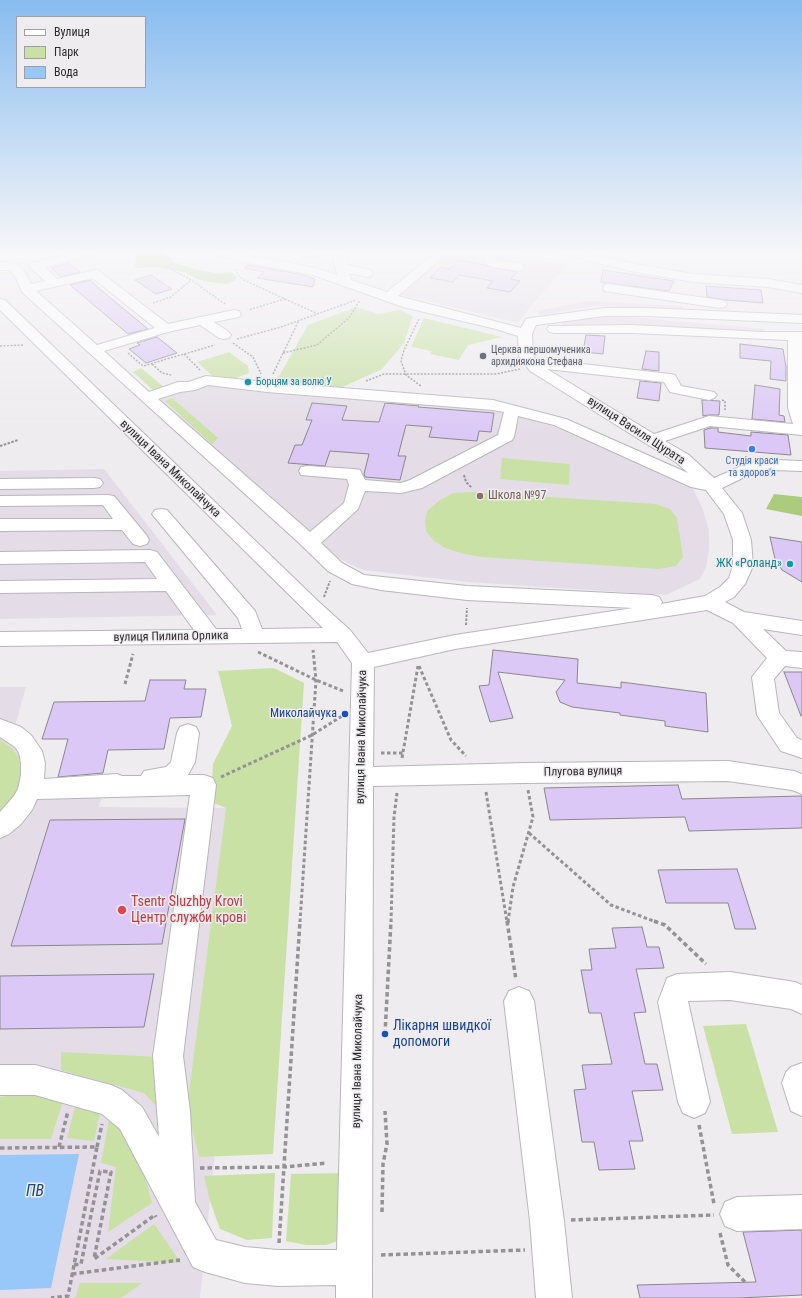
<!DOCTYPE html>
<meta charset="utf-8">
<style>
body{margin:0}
#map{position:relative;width:802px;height:1298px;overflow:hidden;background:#eeecef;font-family:"Roboto Condensed",sans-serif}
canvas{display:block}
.legend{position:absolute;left:16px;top:16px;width:130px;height:72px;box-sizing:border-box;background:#eeecef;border:1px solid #a19fa1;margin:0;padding:5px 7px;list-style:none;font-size:12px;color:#2d2c2d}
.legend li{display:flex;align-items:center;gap:8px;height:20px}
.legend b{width:20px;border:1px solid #a19fa1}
</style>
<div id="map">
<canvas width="802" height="1298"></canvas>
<ul class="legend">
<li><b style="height:5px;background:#fff"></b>Вулиця</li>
<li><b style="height:11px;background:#c9e1a5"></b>Парк</li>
<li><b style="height:11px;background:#97c8f9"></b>Вода</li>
</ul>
</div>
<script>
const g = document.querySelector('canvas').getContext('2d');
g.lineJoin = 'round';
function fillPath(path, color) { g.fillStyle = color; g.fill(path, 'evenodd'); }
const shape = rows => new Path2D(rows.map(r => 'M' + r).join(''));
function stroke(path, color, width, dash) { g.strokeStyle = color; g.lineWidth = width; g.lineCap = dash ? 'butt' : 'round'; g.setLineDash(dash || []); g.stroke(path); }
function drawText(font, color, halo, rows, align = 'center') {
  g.font = font + ' "Roboto Condensed",sans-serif'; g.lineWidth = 3; g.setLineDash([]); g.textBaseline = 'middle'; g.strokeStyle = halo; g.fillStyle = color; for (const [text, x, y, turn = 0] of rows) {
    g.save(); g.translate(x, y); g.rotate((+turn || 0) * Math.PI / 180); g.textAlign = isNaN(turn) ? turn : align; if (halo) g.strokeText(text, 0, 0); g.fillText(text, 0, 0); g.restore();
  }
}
fillPath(shape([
 [437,252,499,252,566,266,530,307,518,323,402,295,407,290,394,287],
 [588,301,682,306,683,311,595,306,541,315,536,311],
 [617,316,764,329,764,333,628,324,563,325,562,322],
 [199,378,336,390,525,411,544,423,630,458,691,485,702,507,709,530,709,549,706,567,700,579,666,595,468,582,363,570,325,552,151,395],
 [104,469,139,514,217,615,0,619,0,471],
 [0,687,26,687,13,733,33,763,30,789,104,786,99,807,250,808,200,1298,0,1298]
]), '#e4dde7');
fillPath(shape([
 [356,307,378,314,400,310,413,316,404,343,382,369,336,390,274,385,308,325],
 [424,318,502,337,468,345,459,360,430,354,432,351,411,347],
 [229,352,248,366,249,373,231,380,216,379,197,362],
 [141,368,164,387,153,390,133,372],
 [172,398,218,438,212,444,165,401],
 [502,458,570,464,569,485,500,479],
 [472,492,656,504,670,509,677,518,683,557,676,566,658,569,482,557,464,554,445,548,434,541,426,531,425,522,427,511,440,500,453,493],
 [274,668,304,683,273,1154,199,1157,187,1108,226,808,211,802,213,764,232,726,218,671],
 [0,740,12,748,18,756,21,766,21,777,18,789,12,801,0,815],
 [746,1024,778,1132,732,1134,703,1026],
 [61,1052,159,1057,158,1108,144,1093,61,1070],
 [20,1094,50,1096,63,1101,51,1139,0,1139,0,1097],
 [76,1103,101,1108,94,1141,67,1138],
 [110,1115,140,1158,152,1203,108,1232,116,1167,101,1163],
 [275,1173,272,1238,247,1240,220,1229,210,1201,204,1176],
 [347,1173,338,1241,326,1245,306,1245,286,1241,291,1174],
 [154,1224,181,1263,106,1259],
 [80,1283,142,1283,121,1298,75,1298]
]), '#c9e1a5');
fillPath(shape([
 [136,252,162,252,176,263,193,269,216,273,232,272,237,279,227,284,209,282,197,279,184,272,155,267,135,268],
 [774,494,802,497,802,516,766,509]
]), '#adcb7d');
fillPath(shape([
 [79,1154,51,1288,0,1290,0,1155]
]), '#97c8f9');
const building = shape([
 [459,260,517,272,511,279,520,281,510,292,487,288,493,281,460,275,453,282,430,278,441,267,450,269,459,260],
 [69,263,80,272,61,277,51,268,69,263],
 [248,265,299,274,315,279,313,287,257,278,264,272,244,268,248,265],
 [603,270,674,281,669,291,606,283,601,282,603,270],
 [151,275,172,289,156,294,135,280,151,275],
 [90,280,102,291,148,329,128,334,70,285,90,280],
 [706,286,761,290,763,303,726,300,707,297,706,286],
 [586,335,605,336,603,354,583,352,586,335],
 [157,337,177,353,146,363,129,349,140,345,137,343,157,337],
 [740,344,783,349,786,367,786,381,770,379,771,361,740,358,740,344],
 [646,351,659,352,659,371,642,369,646,351],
 [640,381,661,383,659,401,637,398,640,381],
 [755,385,780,389,779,415,784,416,785,422,752,419,755,385],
 [702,400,720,401,719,415,709,415,703,416,702,400],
 [312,403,347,406,342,420,379,422,385,403,419,406,418,407,494,413,491,432,479,431,477,441,429,437,432,427,406,425,398,456,406,456,400,480,365,477,364,474,369,454,330,451,325,466,288,463,295,445,302,445,312,420,306,420,312,403],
 [710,428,718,428,718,432,751,436,751,432,788,435,791,455,705,448,704,430,710,428],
 [770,537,802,542,802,582,782,570,775,559,770,537],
 [493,650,578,659,577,683,621,688,621,682,706,693,708,732,665,726,665,721,620,715,620,713,572,707,560,702,556,692,565,680,498,672,513,718,490,722,479,686,489,685,493,650],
 [784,672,802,672,802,716,801,716,784,672],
 [150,680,186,680,184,689,206,689,201,717,170,718,164,749,108,750,103,773,58,777,68,739,42,739,54,702,145,701,150,680],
 [678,785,682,799,802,796,802,828,689,831,685,817,550,820,544,788,678,785],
 [185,819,162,944,11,946,50,820,185,819],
 [737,869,756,929,735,929,728,903,666,903,658,870,737,869],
 [642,927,647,947,659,947,664,968,636,969,646,1012,634,1013,645,1064,657,1064,663,1090,632,1091,643,1141,629,1141,635,1169,599,1170,594,1142,582,1142,574,1090,586,1089,582,1065,612,1064,601,1013,589,1013,581,970,592,970,589,949,616,948,612,928,642,927],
 [154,974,144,1027,0,1029,0,976,154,974],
 [802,1230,802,1295,739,1298,640,1298,637,1285,756,1282,743,1232,802,1230]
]);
fillPath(building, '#dbc8f6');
stroke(building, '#89888b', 1);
const minor = shape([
 [76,252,95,252,93,255,45,267,57,279,95,270,99,271,168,324,234,310,239,311,241,314,239,317,214,322,229,332,231,335,229,338,224,339,219,338,200,325,168,332,104,351,149,392,178,382,188,382,206,376,267,382,493,400,566,419,688,473,677,463,530,371,519,356,518,336,496,329,403,307,313,275,243,262,216,255,214,252,233,252,316,268,337,275,332,252,344,252,347,265,371,270,373,273,371,276,367,277,349,273,351,280,387,292,436,252,449,252,398,296,521,328,526,319,531,318,605,308,647,308,802,315,802,323,647,316,605,316,536,325,532,334,533,356,538,362,548,360,670,374,675,375,681,386,714,392,717,395,714,398,709,400,670,392,664,382,547,369,654,434,709,416,793,424,788,408,788,340,633,333,554,333,549,332,547,329,549,326,633,325,762,332,802,332,802,435,710,426,665,441,689,455,714,478,749,463,775,460,802,461,802,471,775,470,753,473,722,488,742,513,751,540,753,566,745,584,734,597,725,602,744,612,802,621,802,635,763,629,786,651,802,652,802,668,785,666,774,679,779,713,797,738,802,740,802,758,781,751,757,715,752,677,767,658,733,623,707,610,455,649,374,667,373,767,525,763,728,761,794,771,802,774,802,794,792,790,728,781,525,783,373,786,372,1298,336,1298,336,1285,278,1286,245,1283,205,1272,193,1267,120,1129,102,1114,35,1095,0,1095,0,1065,35,1065,111,1085,122,1090,142,1107,159,1137,153,1056,190,795,37,799,32,810,21,824,9,834,0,838,0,812,14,796,18,789,21,775,21,763,19,753,15,747,0,737,0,719,21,727,31,735,42,751,45,763,44,779,117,774,122,776,141,776,144,771,166,767,171,762,177,733,180,727,188,724,196,727,199,733,195,762,188,775,204,775,213,778,216,785,183,1056,190,1111,195,1202,216,1240,245,1247,278,1250,337,1250,352,663,337,642,0,646,0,632,194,630,166,591,0,593,0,581,157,579,145,562,0,564,0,552,150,550,157,552,216,629,242,629,238,618,152,514,155,510,161,509,167,510,255,611,262,629,323,628,0,310,0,299,5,300,320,603,350,630,368,653,455,635,633,608,467,600,381,590,352,584,328,571,297,541,22,292,16,278,10,270,0,270,0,262,18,264,28,277,31,284,45,281,32,269,30,266,32,263,76,252],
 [93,278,155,328,97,345,36,291,93,278],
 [208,385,267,392,493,410,504,412,498,435,410,480,401,483,365,480,360,470,354,469,307,466,301,467,299,471,301,475,347,479,349,485,344,503,310,532,158,399,180,392,195,390,208,385],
 [518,416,554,425,691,487,706,490,724,514,733,540,733,566,729,578,720,587,705,596,661,604,662,602,659,597,652,595,467,586,364,575,342,563,321,543,358,509,365,491,401,493,422,488,512,440,514,437,518,416],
 [468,252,492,252,497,260,522,264,524,267,522,270,518,271,489,266,484,258,470,255,468,252],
 [563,252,583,252,635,264,693,274,768,279,802,285,802,293,768,287,693,282,635,272,565,255,563,252],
 [609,284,720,300,725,301,727,304,725,307,720,308,604,291,603,288,604,285,609,284],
 [94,478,100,479,103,483,100,487,94,488,0,489,0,479,94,478],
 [108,495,114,496,147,536,149,540,147,544,140,546,133,544,122,530,0,531,0,519,113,519,103,505,0,506,0,496,108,495],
 [730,972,795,982,802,985,802,1014,791,1009,730,1000,688,1001,710,1102,705,1113,694,1118,683,1113,678,1102,658,1002,667,978,677,974,730,972],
 [519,987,529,991,534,1001,564,1221,572,1298,536,1298,530,1221,504,1001,509,991,519,987],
 [802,1063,802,1116,791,1111,782,1083,786,1072,791,1067,802,1063],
 [802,1195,802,1229,737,1231,725,1226,720,1214,725,1202,737,1197,802,1195]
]);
stroke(minor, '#b8b6b9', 2);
stroke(shape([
 [141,252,143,254,151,252],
 [352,253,369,252],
 [143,254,191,280,225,304],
 [302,257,309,252],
 [306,257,325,255],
 [235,269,238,275,244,280,285,299,248,310],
 [285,299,316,313],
 [153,303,171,297,191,280],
 [419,319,404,350,401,361,406,375,421,386],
 [237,339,281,327,356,300],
 [233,343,253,357,261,374],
 [0,346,24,345],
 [128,353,143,366,215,345],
 [283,353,317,345,349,318,360,300],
 [184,354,200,370],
 [152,364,162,373,171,375],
 [273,374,299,320],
 [366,381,384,374,496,374,520,369],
 [722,400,725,401,725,410]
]), '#949294', 1.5, [2, 1.5]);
stroke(shape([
 [0,446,18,440],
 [464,475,466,482,472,488],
 [324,597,330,581],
 [466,625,467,608]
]), '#949294', 2, [2.5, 1.5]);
stroke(shape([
 [258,652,316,680,343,691],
 [419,666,451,740,466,756],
 [125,684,133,654],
 [381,753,403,753],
 [402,758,418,666],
 [221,777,312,735,342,716],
 [486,792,507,922],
 [529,833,611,905,656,922],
 [300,922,316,680,313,650],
 [391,922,394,817,397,793],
 [508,922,513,887,533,817,528,790]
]), '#949294', 3, [3.5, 2.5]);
stroke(shape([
 [507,921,516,980],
 [654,921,665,925,706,964],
 [508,923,508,921],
 [385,1034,391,921],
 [699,1125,714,1204],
 [59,1147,68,1111],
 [97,1147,102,1124],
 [0,1148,97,1147,68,1296,51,1298],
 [200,1168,284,1167,327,1163],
 [382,1212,383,1164,387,1144,385,1111],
 [571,1220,714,1215],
 [720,1233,728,1265,745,1282],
 [279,1243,300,921],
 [381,1255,525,1250],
 [74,1265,81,1264,100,1171,111,1172,94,1259,155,1215,156,1217],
 [72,1274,180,1260]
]), '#949294', 3.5, [4.5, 3]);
fillPath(minor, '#fff');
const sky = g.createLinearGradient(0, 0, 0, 434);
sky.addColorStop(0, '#87bcef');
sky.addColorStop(0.58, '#f7f6f8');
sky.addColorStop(1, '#f7f6f800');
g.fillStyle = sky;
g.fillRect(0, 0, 802, 434);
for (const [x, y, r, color] of [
 [483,356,4,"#6b7280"],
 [248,382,4,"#0f9aa8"],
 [752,449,4,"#3f7fe0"],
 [480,496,4,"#8d6e63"],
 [790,564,4,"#0f9aa8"],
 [345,714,4,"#1a4fb4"],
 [122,910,5,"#e0444e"],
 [385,1034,4,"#1a4fb4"]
]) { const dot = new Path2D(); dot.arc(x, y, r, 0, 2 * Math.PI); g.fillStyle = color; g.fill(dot); stroke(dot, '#eeecef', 1.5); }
drawText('10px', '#5b616d', '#eeecef', [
 ["Церква першомученика",491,350],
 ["архидиякона Стефана",491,362]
], 'left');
drawText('10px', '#0d838f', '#eeecef', [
 ["Борцям за волю У",256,382]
], 'left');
drawText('10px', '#366cbe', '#eeecef', [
 ["Студія краси",752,461],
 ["та здоров'я",752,473]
]);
drawText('12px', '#2d2c2d', '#eeecef', [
 ["вулиця Василя Щурата",636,431,33],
 ["вулиця Івана Миколайчука",170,469,44],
 ["вулиця Пилипа Орлика",171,637,-1],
 ["вулиця Івана Миколайчука",362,737,-89],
 ["Плугова вулиця",583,772,-1],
 ["вулиця Івана Миколайчука",358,1061,-89]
]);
drawText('12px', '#785e54', '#eeecef', [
 ["Школа №97",488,496]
], 'left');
drawText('12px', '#0d838f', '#eeecef', [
 ["ЖК «Роланд»",782,564]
], 'right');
drawText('12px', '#164399', '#eeecef', [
 ["Миколайчука",337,714]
], 'right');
drawText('14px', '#be3a42', '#eeecef', [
 ["Tsentr Sluzhby Krovi",131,902],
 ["Центр служби крові",131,918]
], 'left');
drawText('14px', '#164399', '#eeecef', [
 ["Лікарня швидкої",393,1026],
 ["допомоги",393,1042]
], 'left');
drawText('italic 16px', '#1c4870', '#eeecef', [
 ["ПВ",35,1192]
]);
</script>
